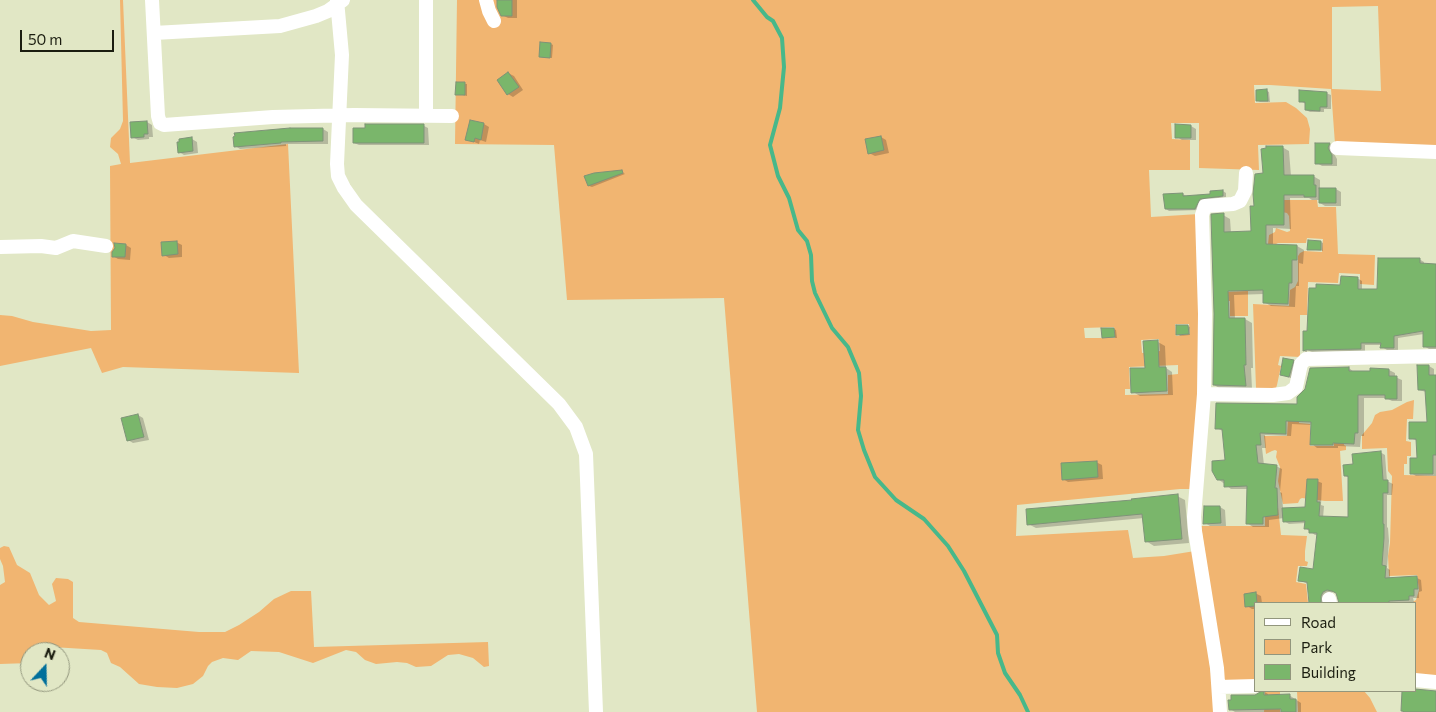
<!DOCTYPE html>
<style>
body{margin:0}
#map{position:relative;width:1436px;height:712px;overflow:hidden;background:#e1e7c5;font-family:Commissioner,sans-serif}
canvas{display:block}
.legend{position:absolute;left:1254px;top:602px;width:162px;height:90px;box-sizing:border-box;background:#e1e7c5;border:1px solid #92967d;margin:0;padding:6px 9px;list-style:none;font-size:15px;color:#1b1d10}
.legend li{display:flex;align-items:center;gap:10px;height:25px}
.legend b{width:25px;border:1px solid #92967d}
.north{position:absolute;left:20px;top:642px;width:50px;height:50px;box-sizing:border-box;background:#e1e7c5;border:1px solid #92967d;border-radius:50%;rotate:21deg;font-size:14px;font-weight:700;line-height:20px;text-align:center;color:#1b1d10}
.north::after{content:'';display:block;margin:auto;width:18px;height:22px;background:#006f9b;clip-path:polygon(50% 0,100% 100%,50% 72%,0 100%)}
.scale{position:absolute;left:20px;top:30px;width:94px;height:22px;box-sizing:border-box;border:2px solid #1b1d10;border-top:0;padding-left:6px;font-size:15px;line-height:18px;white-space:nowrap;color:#1b1d10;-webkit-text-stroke:4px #e1e7c5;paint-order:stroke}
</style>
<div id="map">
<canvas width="1436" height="712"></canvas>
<ul class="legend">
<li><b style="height:6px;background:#fff"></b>Road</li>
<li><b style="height:14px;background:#f1b571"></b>Park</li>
<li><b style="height:14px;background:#7ab66b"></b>Building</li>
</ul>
<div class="north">N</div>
<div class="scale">50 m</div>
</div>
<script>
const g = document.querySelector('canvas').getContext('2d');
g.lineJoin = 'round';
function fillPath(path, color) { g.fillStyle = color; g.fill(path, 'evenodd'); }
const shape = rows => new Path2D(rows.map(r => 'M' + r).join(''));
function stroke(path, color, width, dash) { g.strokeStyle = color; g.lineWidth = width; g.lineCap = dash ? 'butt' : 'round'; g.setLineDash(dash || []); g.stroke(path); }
fillPath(shape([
 [120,0,123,0,130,163,288,144,299,373,123,367,102,373,91,348,0,366,0,315,12,316,33,322,91,331,111,330,110,166,121,164,118,154,110,147,111,138,120,129,123,121],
 [457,0,1436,0,1436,148,1335,144,1331,89,1270,85,1254,85,1255,103,1286,102,1296,108,1307,118,1310,129,1309,144,1258,145,1259,170,1199,168,1199,123,1171,123,1172,139,1190,140,1190,170,1149,170,1151,217,1199,214,1201,382,1191,489,1180,489,1017,505,1016,536,1128,530,1133,558,1164,556,1195,551,1216,712,757,712,724,298,567,300,554,145,455,144],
 [1378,6,1381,91,1332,89,1332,7],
 [1175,324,1189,324,1190,334,1176,336],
 [1114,327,1115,338,1085,338,1084,328],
 [1159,339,1160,351,1142,353,1141,340],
 [1178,365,1178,374,1168,375,1168,394,1125,395,1125,389,1130,389,1129,367],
 [1282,200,1317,200,1318,207,1336,207,1338,254,1375,255,1374,285,1360,284,1360,274,1339,273,1338,283,1308,282,1307,315,1300,315,1300,357,1280,356,1278,365,1281,366,1277,385,1276,388,1256,388,1253,304,1289,306,1290,290,1295,287,1298,281,1298,256,1300,253,1304,251,1322,252,1323,239,1307,238,1306,243,1278,243,1276,244,1268,244,1269,235,1275,232,1276,228,1287,232,1290,231,1289,216,1287,213,1282,212],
 [1248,291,1248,316,1230,316,1230,301,1225,301,1225,292],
 [1414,400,1413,419,1407,419,1406,441,1411,442,1411,456,1407,456,1407,464,1404,464,1404,475,1436,476,1436,679,1415,678,1415,603,1392,603,1413,602,1416,600,1419,590,1417,575,1389,576,1388,556,1390,543,1392,476,1388,471,1387,448,1362,449,1362,435,1372,423,1375,415,1380,412,1392,410,1407,402],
 [1288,419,1299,419,1299,423,1310,424,1310,446,1334,446,1334,433,1345,433,1344,445,1346,446,1346,450,1340,451,1343,501,1325,501,1302,498,1300,499,1298,503,1283,504,1278,481,1280,467,1276,457,1277,451,1275,450,1272,451,1266,454,1264,436,1287,436],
 [1265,508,1278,508,1281,535,1307,536,1305,551,1305,561,1308,562,1307,566,1298,566,1296,582,1306,584,1308,603,1255,603,1255,682,1224,681,1201,526,1265,526],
 [4,546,9,547,17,565,30,573,39,595,49,605,56,601,52,584,56,578,68,579,73,582,73,618,79,622,199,632,225,632,239,625,259,612,274,599,291,591,311,591,314,647,488,642,489,666,484,667,473,658,459,654,448,655,431,666,416,667,407,663,397,662,376,664,365,660,356,652,346,650,313,663,279,652,251,651,238,660,223,658,212,662,208,666,203,676,193,684,177,688,157,687,139,684,120,667,111,663,107,653,101,650,52,647,52,652,30,652,30,663,0,664,0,585,5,582,3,566,0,559,0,548],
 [1265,691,1280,691,1280,712,1264,712],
 [1297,691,1364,691,1370,698,1377,712,1298,712]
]), '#f1b571');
fillPath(shape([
 [498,0,517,0,517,18,508,18,502,15],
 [551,44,553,45,552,58,540,57],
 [508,73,514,76,523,90,513,97,508,94],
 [457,83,467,84,467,96,457,94],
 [1267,91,1269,92,1270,102,1260,102,1258,101],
 [1326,93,1331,95,1331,109,1324,109,1324,112,1310,112,1306,110,1306,104,1300,101],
 [471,121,484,124,489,127,486,142,480,140,479,144,467,139],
 [147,122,152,125,153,137,149,137,149,139,138,140,132,137],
 [424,126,428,128,429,145,359,145,354,143],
 [1191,126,1196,129,1196,140,1182,140,1177,137],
 [323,129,328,132,328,144,286,144,286,146,240,149,235,146],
 [881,137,886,140,889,153,875,156,869,153],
 [192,139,197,142,198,153,184,155,179,152],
 [1316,144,1330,144,1335,147,1333,152,1337,159,1337,166,1322,166,1317,163],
 [1282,147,1289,151,1291,176,1313,176,1320,180,1320,189,1336,189,1341,192,1341,206,1325,206,1320,203,1320,200,1312,200,1309,198,1290,198,1291,229,1273,228,1273,246,1297,246,1304,250,1303,264,1299,263,1299,286,1296,286,1295,307,1271,306,1264,302,1264,294,1234,295,1235,319,1245,319,1252,323,1253,368,1251,368,1252,389,1221,389,1214,385,1223,215,1230,219,1231,233,1252,232,1255,207,1265,174],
 [622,172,625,174,592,187,589,186,586,177],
 [1223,191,1226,193,1226,197,1204,200,1199,210,1169,211,1166,209,1165,195,1183,194,1186,196,1211,195],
 [176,242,182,245,182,257,169,258,164,255],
 [1321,242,1323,243,1323,251,1308,249],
 [126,245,131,248,130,260,118,259,113,256,116,248],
 [1419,259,1424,262,1424,265,1436,265,1436,349,1429,349,1424,346,1424,334,1398,338,1398,350,1387,350,1382,347,1382,345,1365,345,1365,351,1312,352,1307,350,1307,353,1304,351,1304,333,1308,333,1342,286,1357,278,1362,281,1362,290,1378,290],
 [1188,326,1190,327,1190,335,1180,336,1178,334],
 [1114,329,1116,330,1117,338,1105,338,1103,337],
 [1158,342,1165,346,1166,368,1172,372,1173,395,1140,396,1133,392,1146,369],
 [1293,361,1298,364,1294,379,1287,377,1282,374],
 [1429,366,1434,369,1434,376,1436,376,1436,476,1416,476,1411,473,1418,459,1418,441,1410,438,1428,423,1426,392,1419,390],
 [1349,368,1355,373,1389,370,1395,373,1395,377,1402,380,1402,401,1392,401,1386,398,1364,398,1364,436,1361,436,1360,447,1338,446,1338,448,1317,448,1312,444,1312,425,1292,424,1291,436,1265,435,1266,448,1262,448,1264,465,1276,466,1282,469,1280,492,1282,493,1283,509,1306,508,1317,481,1322,483,1321,505,1324,506,1323,518,1349,518,1350,478,1345,476,1354,465,1380,452,1385,455,1387,481,1393,484,1392,495,1387,495,1387,527,1388,528,1389,541,1387,568,1390,570,1390,579,1417,578,1421,580,1422,591,1419,592,1419,598,1413,598,1414,602,1340,603,1337,593,1333,592,1327,596,1325,603,1310,603,1308,584,1299,580,1314,570,1318,535,1315,535,1305,528,1306,523,1289,524,1284,521,1284,518,1269,520,1269,527,1253,527,1247,523,1248,489,1231,489,1218,479,1226,462,1223,431,1216,428,1298,405],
 [138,415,143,418,149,440,133,443,128,440],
 [1096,462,1102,465,1103,479,1068,482,1063,479],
 [1177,496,1185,500,1189,543,1154,546,1146,541,1144,518,1036,528,1028,524,1133,501],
 [1220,507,1225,510,1226,526,1210,526,1205,523],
 [1255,593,1261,596,1262,603,1255,603,1255,609,1252,609,1247,606],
 [1263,691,1268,694,1268,696,1289,695,1301,703,1301,712,1235,712,1230,709]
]), '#0003');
stroke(shape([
 [753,0,767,17,773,21,782,38,784,67,780,108,770,145,778,176,789,198,798,230,807,241,811,255,812,281,815,293,832,328,848,347,859,373,861,396,858,430,864,450,875,477,896,500,924,519,948,546,964,571,997,635,998,653,1005,673,1020,695,1028,712]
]), '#47b88a', 4);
const building = shape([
 [497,0,512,0,512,16,501,16,497,7,497,0],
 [540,42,551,43,550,58,539,57,540,42],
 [508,72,519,87,507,95,497,80,508,72],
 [456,82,465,82,465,95,455,95,456,82],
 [1267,89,1268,101,1256,101,1256,90,1267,89],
 [1299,90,1327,92,1327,107,1320,107,1320,111,1305,110,1305,102,1299,102,1299,90],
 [470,120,484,123,481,140,475,138,474,142,465,140,470,120],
 [147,121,148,134,144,134,144,137,131,138,130,122,147,121],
 [365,124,424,124,424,143,353,143,353,128,365,128,365,124],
 [1175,124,1191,125,1191,138,1175,138,1175,124],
 [290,128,323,128,323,141,281,142,281,143,234,147,233,137,235,136,234,133,290,128],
 [881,136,884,150,868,154,865,139,881,136],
 [192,137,193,151,178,153,177,142,179,142,179,139,192,137],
 [1315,143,1330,143,1328,148,1332,155,1332,164,1315,164,1315,143],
 [1266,146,1283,146,1284,175,1314,175,1314,185,1316,185,1316,197,1304,197,1304,195,1284,195,1284,225,1266,225,1266,244,1297,245,1297,260,1292,260,1292,283,1289,283,1288,304,1263,303,1263,290,1228,291,1229,318,1245,318,1246,365,1244,365,1246,386,1213,385,1214,314,1211,216,1211,214,1224,213,1224,232,1251,231,1250,206,1254,206,1253,194,1255,174,1263,173,1261,149,1266,148,1266,146],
 [622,170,623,173,588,186,584,176,594,173,622,170],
 [1319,188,1336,188,1336,203,1319,203,1319,188],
 [1223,190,1223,196,1200,199,1195,209,1165,209,1163,194,1183,193,1183,196,1210,194,1210,191,1223,190],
 [1308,240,1321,241,1321,250,1307,250,1308,240],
 [177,241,178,254,162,256,161,242,177,241],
 [114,243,126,244,125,257,112,257,112,252,115,248,114,243],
 [1378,258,1420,258,1420,263,1436,264,1436,347,1423,347,1423,331,1394,336,1394,348,1380,348,1381,343,1361,343,1361,349,1306,350,1303,351,1303,331,1307,331,1309,288,1316,288,1316,284,1340,285,1341,276,1358,277,1358,289,1377,289,1378,258],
 [1176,325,1188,325,1189,334,1176,335,1176,325],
 [1101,328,1114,328,1115,337,1102,338,1101,328],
 [1158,340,1159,367,1166,367,1167,391,1131,393,1130,368,1145,368,1143,341,1158,340],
 [1283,358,1294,360,1289,377,1280,375,1283,358],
 [1417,365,1429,365,1429,375,1436,375,1436,455,1433,455,1433,474,1410,474,1410,458,1417,458,1416,439,1409,439,1409,422,1427,422,1425,390,1418,390,1417,365],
 [1349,367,1349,371,1370,371,1370,368,1389,369,1389,376,1397,376,1397,399,1385,399,1385,395,1358,395,1358,433,1355,433,1354,444,1333,443,1333,445,1310,445,1311,422,1286,421,1286,434,1260,433,1261,445,1256,445,1258,463,1277,465,1275,488,1277,488,1278,515,1263,517,1263,524,1246,524,1247,486,1224,487,1224,480,1217,480,1212,471,1212,461,1225,460,1222,429,1215,429,1216,403,1297,404,1297,397,1305,389,1310,368,1349,367],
 [138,414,144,437,127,441,121,418,138,414],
 [1381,451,1383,480,1388,480,1388,493,1383,493,1383,524,1384,524,1384,538,1382,565,1386,566,1385,578,1417,576,1418,589,1414,589,1414,596,1409,596,1409,600,1389,601,1389,603,1339,603,1336,593,1332,591,1327,590,1323,592,1321,596,1321,603,1309,603,1307,582,1298,581,1300,567,1313,569,1317,533,1309,533,1309,529,1304,529,1305,521,1283,522,1282,508,1305,507,1307,479,1318,479,1317,502,1320,502,1319,516,1348,517,1348,476,1344,476,1343,465,1353,464,1352,454,1381,451],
 [1097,461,1098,477,1062,480,1061,463,1097,461],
 [1178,494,1182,539,1145,542,1142,514,1027,525,1026,509,1132,500,1131,499,1178,494],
 [1204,506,1220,506,1221,523,1203,524,1204,506],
 [1256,592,1257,603,1255,603,1255,606,1245,607,1244,594,1256,592],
 [1415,689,1436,691,1436,712,1403,712,1403,711,1401,711,1402,691,1415,691,1415,689],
 [1262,691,1264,691,1264,695,1290,694,1290,699,1296,699,1296,712,1281,712,1281,709,1229,710,1228,700,1231,700,1231,695,1255,695,1262,691]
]);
fillPath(building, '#7ab66b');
stroke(building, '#7e9378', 1);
stroke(shape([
 [152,0,158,116,160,123,164,125,273,117,354,115,452,116],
 [337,0,342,55,337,164,338,176,344,188,356,205,559,404,576,427,586,454,596,712],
 [486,0,489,11,494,21],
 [154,33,280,26,316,16,328,11,343,0],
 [426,115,426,0],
 [1337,148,1436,152],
 [0,247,41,246,56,248,73,241,106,246],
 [1204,394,1273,395,1288,393,1296,387,1301,364,1306,359,1436,356],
 [1329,599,1330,603],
 [1415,680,1436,682],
 [1219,687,1255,686],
 [1220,712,1217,668,1195,531,1194,517,1204,394,1205,314,1202,215,1205,206,1233,204,1240,201,1245,191,1246,173]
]), '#fff', 14);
</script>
